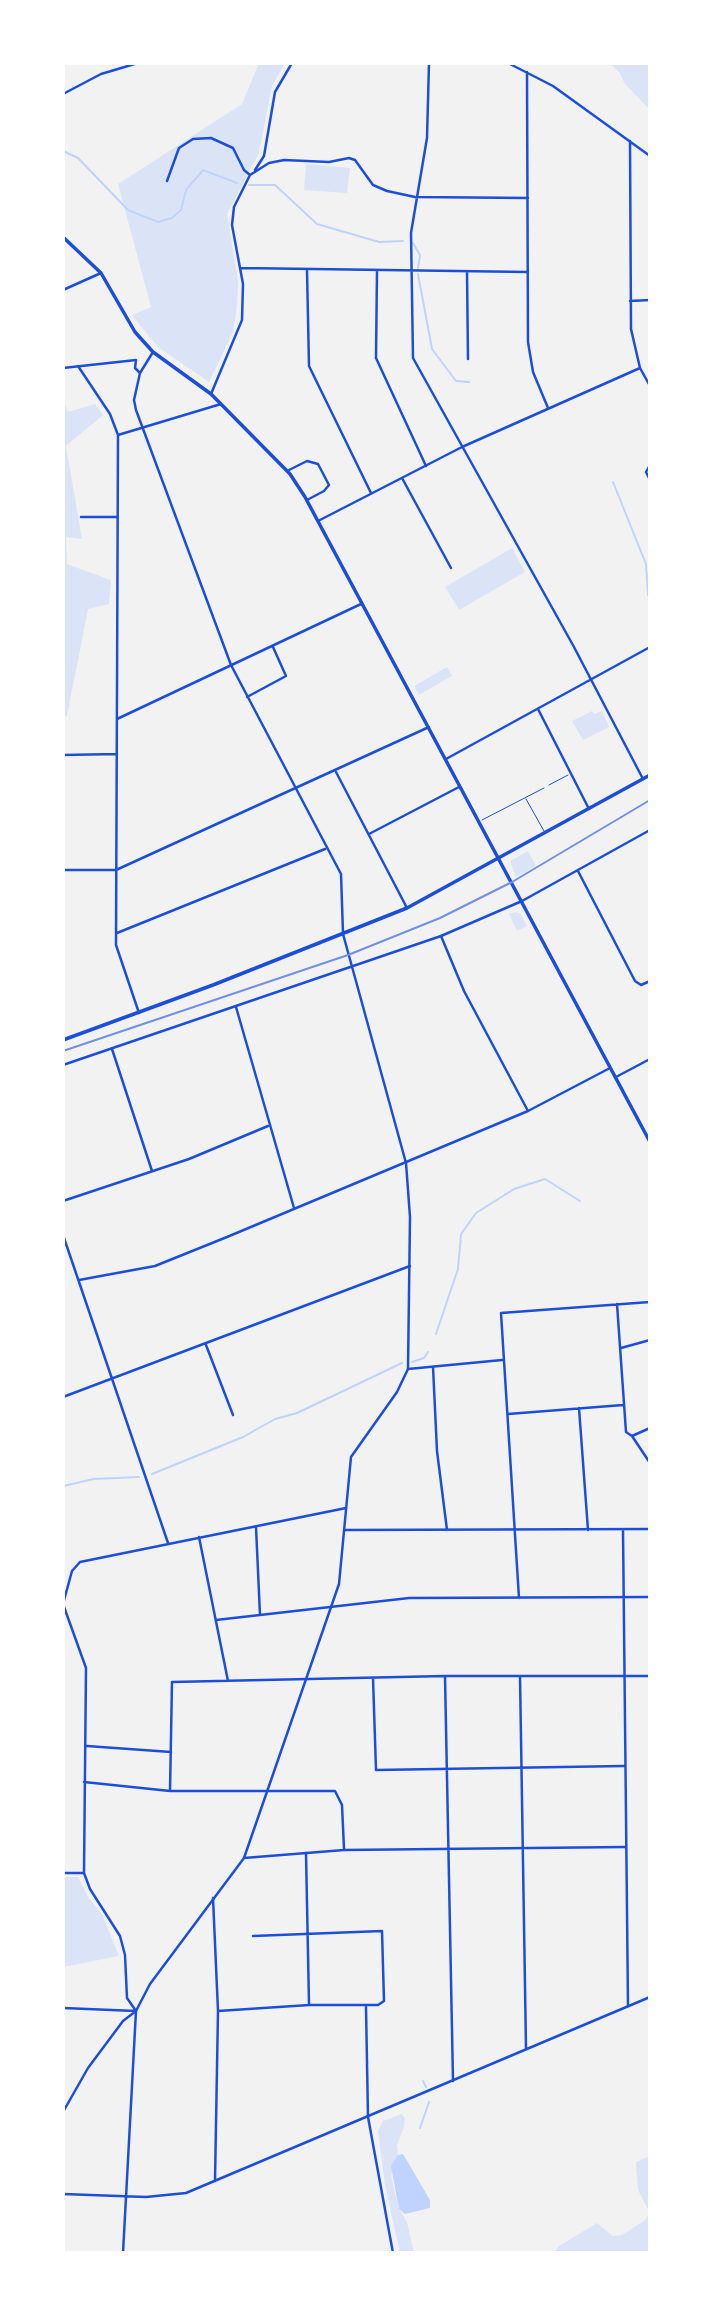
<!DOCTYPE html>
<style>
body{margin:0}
#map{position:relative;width:713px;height:2316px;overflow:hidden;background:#f2f2f2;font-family:"Noto Sans",sans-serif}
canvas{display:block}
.frame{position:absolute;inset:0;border:65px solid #fff;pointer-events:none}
</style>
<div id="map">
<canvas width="713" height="2316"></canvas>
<div class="frame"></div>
</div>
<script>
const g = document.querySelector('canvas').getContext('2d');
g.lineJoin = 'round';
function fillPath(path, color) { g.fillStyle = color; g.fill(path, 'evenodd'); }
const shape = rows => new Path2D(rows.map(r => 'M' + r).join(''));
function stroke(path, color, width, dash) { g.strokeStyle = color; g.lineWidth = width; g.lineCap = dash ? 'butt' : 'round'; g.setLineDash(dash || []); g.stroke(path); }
fillPath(shape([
 [259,63,285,63,272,86,259,153,227,214,238,281,237,307,233,332,209,382,158,347,132,315,151,307,118,184,242,104],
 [609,63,650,63,650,110,625,84,619,72],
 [306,164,350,168,347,193,304,190],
 [63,400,68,412,95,404,103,415,66,446,82,539,66,537,67,564,111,580,109,604,88,609,67,716,63,716],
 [512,548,525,572,459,610,445,587],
 [447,667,452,676,419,695,414,686],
 [592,711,594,714,602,711,609,727,583,740,572,721],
 [528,851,536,866,516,877,510,861],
 [516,912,521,914,527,926,517,931,509,914],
 [63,1877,78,1877,88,1897,102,1914,119,1956,63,1967],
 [401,2114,405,2118,404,2127,397,2145,398,2155,391,2176,399,2209,407,2222,414,2253,400,2253,385,2185,378,2131,383,2121],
 [650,2156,650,2253,554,2253,559,2246,597,2223,613,2236,622,2235,645,2220,650,2213,638,2190,636,2162]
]), '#dbe4f7');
fillPath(shape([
 [403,2154,430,2200,430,2208,405,2214,399,2209,391,2166,398,2155]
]), '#bfd3fe');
stroke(shape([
 [63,151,78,158,128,210,158,222,172,218,181,210,186,190,203,170,237,183],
 [249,185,275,185,317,224,379,242,403,241],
 [413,243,420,255,418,268],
 [418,274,432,349,456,381,469,382],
 [613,482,646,564,648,595],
 [436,1334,458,1269,461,1234,476,1213,514,1189,545,1179,580,1201],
 [412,1362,424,1358,428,1352],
 [152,1474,243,1437,275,1419,297,1413,402,1363],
 [63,1486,94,1479,139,1477],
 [423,2081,426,2087],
 [420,2128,429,2102]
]), '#bfd3fe', 2);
stroke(shape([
 [549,785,568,775],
 [526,799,544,831],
 [482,820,544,788]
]), '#1d4ed8', 1);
stroke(shape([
 [429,63,427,138,411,233,413,358,574,647,643,779],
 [508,63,553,86,650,156],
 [527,72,528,342,533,372,548,408],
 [63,94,101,74,138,63],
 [630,141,631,329,640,368,650,386],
 [255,170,264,156,275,92,292,63],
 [167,181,179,148,193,139,211,138,233,148,244,170,250,175,269,163,284,160,329,162,349,158,355,160,373,185,387,191,415,197,528,198],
 [241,268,528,272],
 [307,270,309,366,371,493],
 [377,271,376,358,426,466],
 [467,272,468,359],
 [63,290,101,273],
 [630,301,650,300],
 [153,352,140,373,134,400,136,410,231,665,341,874,343,933],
 [78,366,110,414,118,435,116,945,139,1013],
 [63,368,136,360,135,368,140,373],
 [211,394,242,320,243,284,232,225,234,207,250,175],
 [118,435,221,404],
 [650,465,646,472,650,480],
 [287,471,307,461,318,464,329,485,324,491,307,500],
 [402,478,451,568],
 [81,517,117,517],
 [318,521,462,447,640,368],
 [247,697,286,676,273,647],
 [538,709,589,809],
 [117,719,361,604],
 [63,755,117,754],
 [446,759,650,647],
 [336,772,407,908],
 [369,834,459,787],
 [63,870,116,870,429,727],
 [578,871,635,981,641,985,650,981],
 [117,933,325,849],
 [441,936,464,991,528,1111],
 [236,1007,294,1208],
 [112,1049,152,1171],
 [616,1077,650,1059],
 [63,1201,189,1159,268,1126],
 [63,1235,168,1543],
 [79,1280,155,1266,227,1237,528,1111,610,1068],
 [617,1304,626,1432,632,1436,650,1463],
 [206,1345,233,1415],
 [621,1348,650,1340],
 [433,1367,437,1451,447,1530],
 [408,1369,502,1360],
 [63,1397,410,1266],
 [579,1408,588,1530],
 [508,1414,623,1405],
 [632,1436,650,1428],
 [256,1527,260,1615],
 [345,1530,650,1529],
 [623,1530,628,2006],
 [199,1537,228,1681],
 [519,1598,501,1313,650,1302],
 [216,1620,409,1598,650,1597],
 [445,1676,453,2081],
 [520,1676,526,2048],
 [373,1678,376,1770,624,1766],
 [87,1746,171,1752],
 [84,1782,170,1791,335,1791,342,1805,344,1849],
 [170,1791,172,1682,445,1676,650,1676],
 [306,1853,309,2004],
 [244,1858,344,1850,625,1847],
 [63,1873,84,1873],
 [213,1898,218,2011,215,2181],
 [366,2007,368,2117,393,2253],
 [63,2008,136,2011],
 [136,2011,127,1998,125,1955,120,1936,90,1889,84,1873,86,1668,63,1604,72,1571,80,1562,346,1508],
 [218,2011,309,2005,378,2005,384,2001,382,1931,253,1936],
 [63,2112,88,2068,123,2021,136,2011]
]), '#1d4ed8', 2.5);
stroke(shape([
 [63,1065,441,936,522,901,650,830],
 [63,2194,146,2197,186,2193,650,1997],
 [123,2253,136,2011,150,1984,244,1858,339,1584,351,1457,397,1392,408,1369,410,1217,406,1163,343,934]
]), '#1d4ed8', 2.5);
stroke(shape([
 [63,1040,213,985,407,908,650,775]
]), '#1d4ed8', 3.5);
stroke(shape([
 [63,237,101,273,135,332,153,352,211,394,290,474,305,497,650,1142]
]), '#1d4ed8', 3.5);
stroke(shape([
 [63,1051,348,955,440,918,512,882,650,800]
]), '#7290e2', 2);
</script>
